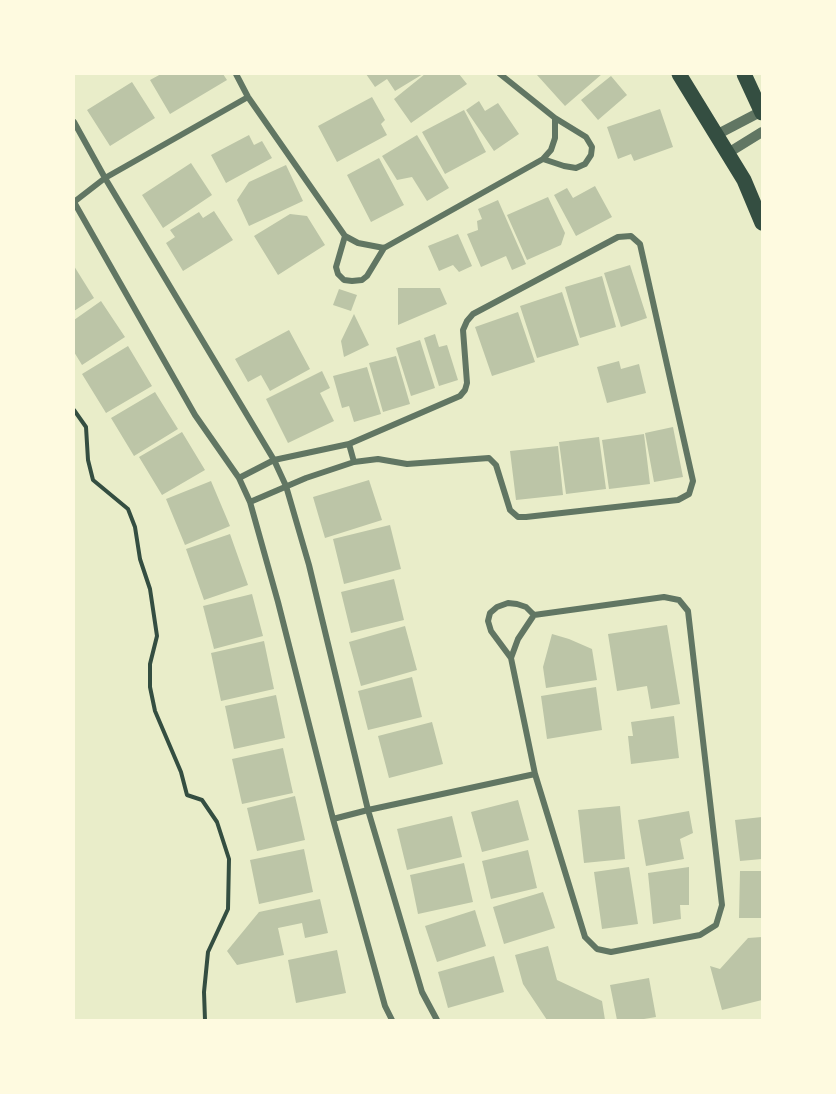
<!DOCTYPE html>
<style>
body{margin:0}
#map{position:relative;width:836px;height:1094px;overflow:hidden;background:#e9edc9;font-family:Merriweather,serif}
canvas{display:block}
.frame{position:absolute;inset:0;border:75px solid #fefae0;pointer-events:none}
</style>
<div id="map">
<canvas width="836" height="1094"></canvas>
<div class="frame"></div>
</div>
<script>
const g = document.querySelector('canvas').getContext('2d');
g.lineJoin = 'round';
function fillPath(path, color) { g.fillStyle = color; g.fill(path, 'evenodd'); }
const shape = rows => new Path2D(rows.map(r => 'M' + r).join(''));
function stroke(path, color, width, dash) { g.strokeStyle = color; g.lineWidth = width; g.lineCap = dash ? 'butt' : 'round'; g.setLineDash(dash || []); g.stroke(path); }
fillPath(shape([
 [161,74,223,74,227,80,170,114,150,80],
 [366,74,423,74,395,91,387,79,375,87],
 [425,74,459,74,467,84,411,123,394,99],
 [539,74,602,74,565,106,537,75],
 [611,76,627,95,598,120,581,100],
 [132,82,155,118,110,146,87,110],
 [372,97,385,120,381,124,387,135,337,162,318,126],
 [479,101,485,111,498,103,519,134,494,151,466,110],
 [660,109,673,147,634,161,631,154,618,159,607,127],
 [464,110,486,152,445,174,422,132],
 [249,135,254,145,262,141,272,158,226,183,211,155],
 [417,135,449,188,427,201,412,177,397,180,382,156],
 [379,158,404,205,371,222,347,175],
 [191,163,212,195,163,228,142,195],
 [286,165,303,201,249,226,237,200,249,182],
 [595,186,612,217,576,236,554,195,567,188,573,198],
 [548,197,565,233,561,245,527,260,507,215],
 [498,200,526,264,512,270,506,256,481,267,467,234,478,230,477,221,482,219,478,209],
 [214,211,233,240,183,271,166,243,175,237,170,230,199,212,203,218],
 [290,214,307,216,325,245,278,275,254,236],
 [458,234,472,266,459,272,453,265,439,271,428,246],
 [630,265,647,318,621,327,604,273],
 [74,266,94,298,74,311],
 [602,276,616,327,580,338,565,287],
 [398,288,440,288,447,304,398,325],
 [339,289,357,295,351,311,333,305],
 [562,292,579,345,537,358,520,306],
 [101,301,125,337,82,365,74,352,74,320],
 [518,312,535,362,492,376,475,327],
 [354,314,369,345,344,357,341,341],
 [289,330,310,369,270,391,261,375,248,382,235,359],
 [435,334,439,347,447,345,458,380,439,386,424,338],
 [420,340,435,388,411,396,396,348],
 [128,346,152,386,106,413,82,374],
 [396,356,410,404,383,412,369,363],
 [619,361,621,369,639,364,646,393,607,403,597,367],
 [367,367,381,414,354,422,349,406,342,408,333,376],
 [322,371,330,388,320,393,334,421,288,443,266,399],
 [155,392,178,429,134,456,111,418],
 [673,427,683,477,654,482,645,433],
 [182,432,205,470,162,495,139,457],
 [644,434,650,484,609,489,602,440],
 [599,437,606,489,566,494,559,442],
 [558,446,563,495,516,500,510,451],
 [369,480,382,520,325,538,313,497],
 [211,481,230,526,185,545,166,499],
 [390,525,401,569,344,584,333,539],
 [230,534,248,585,204,600,186,549],
 [394,579,404,620,351,633,341,592],
 [252,594,263,636,214,649,203,606],
 [667,625,680,704,651,709,647,686,617,691,608,634],
 [405,626,417,670,361,686,349,642],
 [552,634,569,639,592,649,597,680,546,688,543,667],
 [264,641,274,689,221,701,211,653],
 [412,677,422,717,368,730,358,691],
 [596,687,602,730,547,739,541,696],
 [276,695,285,738,234,749,225,706],
 [674,716,679,758,631,764,628,736,633,736,631,722],
 [432,722,443,764,389,778,378,736],
 [283,748,293,793,242,804,232,759],
 [295,796,305,840,257,851,247,808],
 [518,800,529,840,482,852,471,812],
 [620,806,625,859,584,863,578,810],
 [689,811,693,833,680,839,684,859,646,866,638,820],
 [452,816,462,857,407,870,397,829],
 [762,817,762,859,740,861,735,820],
 [304,849,313,892,259,904,250,860],
 [528,850,537,888,491,899,482,861],
 [464,863,473,902,418,914,410,875],
 [629,867,638,924,602,929,594,872],
 [689,867,689,905,680,905,681,919,653,924,648,873],
 [740,871,762,871,762,918,739,918],
 [543,892,555,928,504,944,493,907],
 [320,899,328,933,305,938,302,923,278,928,284,955,237,965,227,951,259,912],
 [475,910,486,946,437,962,425,926],
 [762,937,762,1000,722,1010,710,966,720,969,748,938],
 [548,946,557,980,602,1001,605,1020,547,1020,523,984,515,955],
 [337,950,346,993,296,1003,288,960],
 [494,956,504,992,448,1008,438,972],
 [649,978,656,1017,638,1020,617,1020,610,985]
]), '#bcc5a7');
stroke(shape([
 [74,410,86,427,88,460,93,480,128,509,135,527,140,559,150,589,157,636,150,664,150,687,155,711,181,772,187,795,202,800,217,822,229,859,228,909,208,952,204,992,205,1020]
]), '#344e41', 4);
stroke(shape([
 [236,74,248,97,345,236,358,243,384,248,543,159,551,150,555,138,555,118,500,74],
 [74,122,105,178,274,460,286,486,309,565,368,810,422,992,437,1020],
 [543,159,564,166,576,168,585,164,591,155,592,147,586,137,555,118],
 [74,202,195,415,239,478,250,502,278,602,333,819,385,1006,392,1020],
 [74,202,105,178,248,97],
 [345,236,336,267,338,274,344,280,352,281,362,280,367,276,384,248],
 [349,444,354,462],
 [239,478,274,460,349,444,460,396,465,390,467,383,463,330,467,321,473,314,618,237,631,236,640,244,693,481,689,494,678,500,526,517,518,517,510,510,496,465,489,458,407,464,378,459,354,462,306,478,250,502],
 [664,597,679,600,688,611,722,905,716,925,700,935,611,952,597,949,585,937,535,774,511,658,518,639,534,615,664,597],
 [511,658,491,631,488,621,490,613,497,607,508,603,517,604,526,607,534,615],
 [333,819,368,810,535,774]
]), '#617663', 6);
stroke(shape([
 [718,134,762,111],
 [728,153,762,132]
]), '#617663', 10);
stroke(shape([
 [679,74,744,180,762,223],
 [744,74,762,113]
]), '#344e41', 15);
</script>
